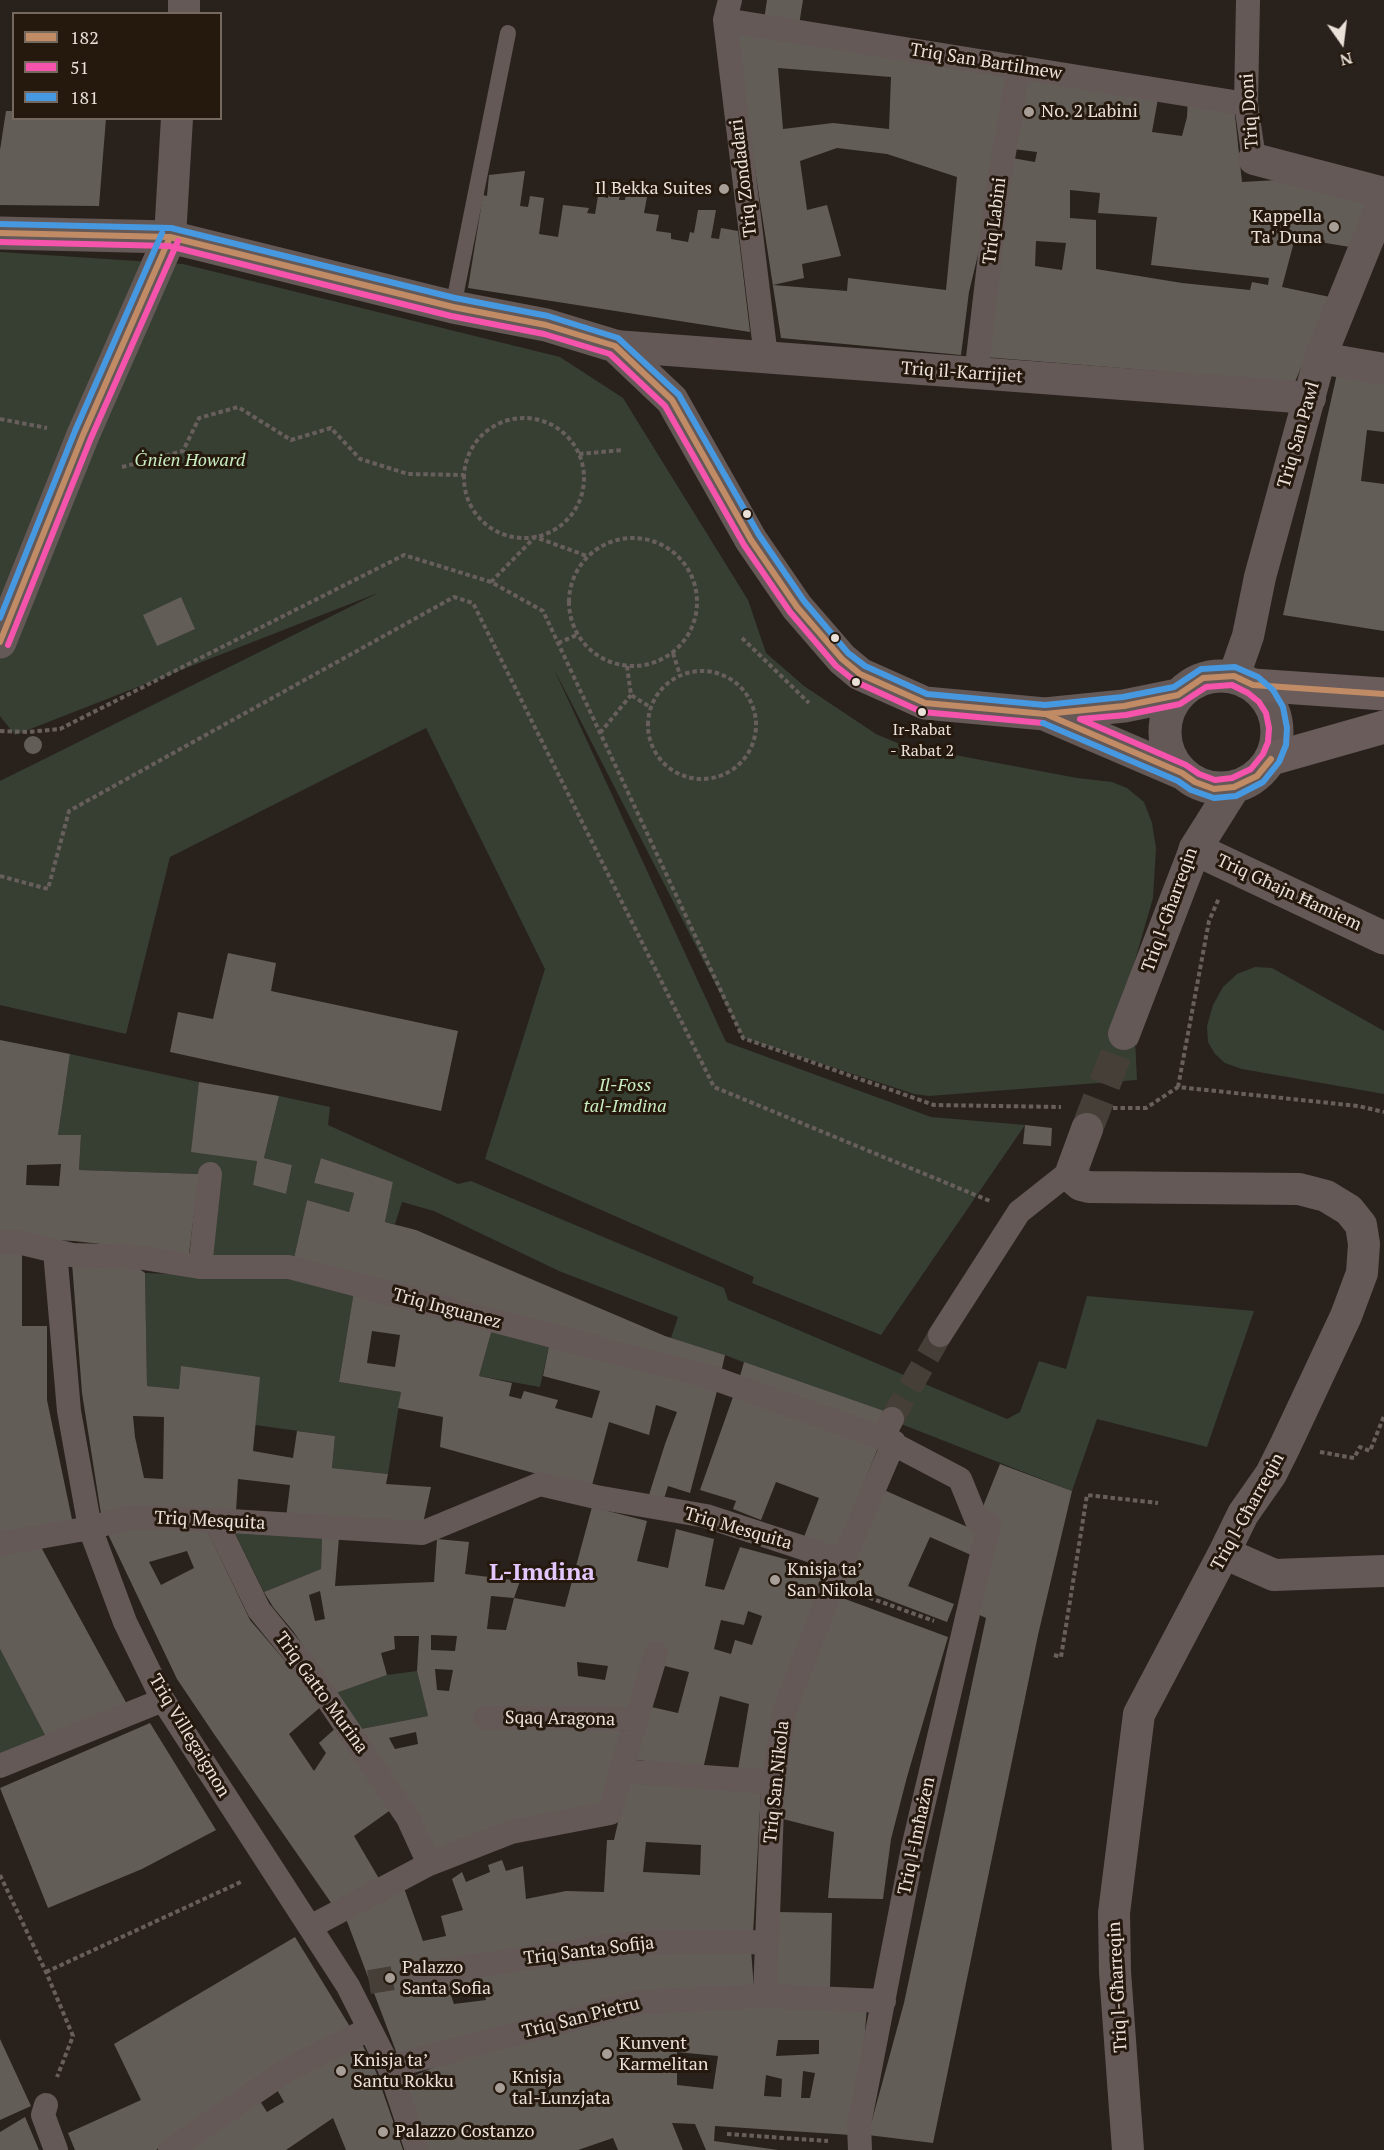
<!DOCTYPE html>
<meta charset="utf-8">
<style>
body{margin:0}
#map{position:relative;width:1384px;height:2150px;overflow:hidden;background:#29221c;font-family:"PT Serif",serif}
canvas{display:block}
.legend{position:absolute;left:12px;top:12px;width:210px;height:108px;box-sizing:border-box;background:#25180d;border:2px solid #74685f;margin:0;padding:8px 10px;list-style:none;font-size:18px;color:#eae1d9}
.legend li{display:flex;align-items:center;gap:12px;height:30px}
.legend b{width:30px;border:2px solid #74685f}
.north{position:absolute;left:1312px;top:12px;width:60px;height:60px;-webkit-text-stroke:4px #25180d;paint-order:stroke;rotate:166deg;font-size:16px;font-weight:700;line-height:24px;text-align:center;color:#eae1d9}
.north::after{content:'';display:block;margin:auto;width:21px;height:27px;background:#eae1d9;clip-path:polygon(50% 0,100% 100%,50% 72%,0 100%)}
</style>
<div id="map">
<canvas width="1384" height="2150"></canvas>
<ul class="legend">
<li><b style="height:8px;background:#c18c65"></b>182</li>
<li><b style="height:8px;background:#f653ac"></b>51</li>
<li><b style="height:8px;background:#4699e1"></b>181</li>
</ul>
<div class="north">N</div>
</div>
<script>
const g = document.querySelector('canvas').getContext('2d');
g.lineJoin = 'round';
function fillPath(path, color) { g.fillStyle = color; g.fill(path, 'evenodd'); }
const shape = rows => new Path2D(rows.map(r => 'M' + r).join(''));
function stroke(path, color, width, dash) { g.strokeStyle = color; g.lineWidth = width; g.lineCap = dash ? 'butt' : 'round'; g.setLineDash(dash || []); g.stroke(path); }
function drawText(font, color, halo, rows, align = 'center') {
  g.font = font + ' "PT Serif",serif'; g.lineWidth = 6; g.setLineDash([]); g.textBaseline = 'middle'; g.strokeStyle = halo; g.fillStyle = color; for (const [text, x, y, turn = 0] of rows) {
    g.save(); g.translate(x, y); g.rotate((+turn || 0) * Math.PI / 180); g.textAlign = isNaN(turn) ? turn : align; if (halo) g.strokeText(text, 0, 0); g.fillText(text, 0, 0); g.restore();
  }
}
fillPath(shape([
 [0,252,183,264,560,357,623,398,748,600,766,653,804,686,876,734,902,745,1077,778,1112,782,1127,788,1144,802,1152,823,1156,848,1153,898,1115,1029,1135,1039,1137,1080,929,1096,914,1094,743,1038,553,667,726,1042,931,1117,1025,1125,881,1335,752,1283,754,1277,485,1159,545,969,426,728,170,857,126,1034,0,1005,0,781,378,593,15,735,0,716],
 [1255,967,1272,968,1384,1031,1384,1094,1242,1069,1225,1063,1215,1054,1208,1042,1207,1026,1213,1005,1223,987,1237,974],
 [70,1054,199,1082,257,1161,253,1185,286,1194,292,1165,264,1158,279,1096,330,1107,328,1125,458,1184,471,1181,724,1288,728,1300,1007,1419,1020,1412,1039,1361,1066,1369,1087,1296,1254,1311,1207,1447,1097,1419,1072,1491,725,1355,671,1338,678,1317,559,1271,434,1211,402,1202,395,1224,385,1222,393,1182,321,1158,314,1183,354,1193,349,1212,307,1200,294,1258,212,1257,199,1174,79,1170,81,1135,58,1135],
 [145,1273,295,1279,354,1291,339,1382,401,1392,388,1474,332,1468,335,1436,255,1425,259,1377,181,1367,179,1389,147,1386],
 [493,1326,550,1341,540,1387,479,1376],
 [233,1529,322,1536,321,1569,264,1592],
 [0,1649,47,1739,0,1759],
 [417,1671,428,1716,361,1729,336,1693,387,1675]
]), '#363f32');
fillPath(shape([
 [767,0,803,0,799,25,764,20],
 [734,33,1014,69,994,188,969,292,961,355,781,338],
 [778,68,891,77,889,129,833,123,783,129],
 [837,148,887,154,957,177,946,290,848,278,847,291,773,285,804,278,802,264,841,256,827,205,807,210,800,161],
 [1026,71,1159,93,1152,132,1182,136,1187,117,1188,98,1234,106,1242,182,1278,180,1369,203,1350,247,1295,238,1282,287,1330,297,1295,382,984,357,1012,158,1035,162,1037,152,1013,149],
 [1070,190,1100,193,1098,213,1157,217,1151,265,1269,278,1268,285,1252,282,1250,290,1182,283,1096,269,1096,220,1070,218],
 [1036,241,1066,243,1062,270,1035,266],
 [6,111,14,111,14,118,106,118,99,206,0,205,0,150],
 [525,171,520,206,528,207,530,196,544,198,539,234,558,237,563,205,589,208,587,213,595,214,598,196,608,198,609,192,620,194,619,200,625,200,626,193,647,197,644,213,659,215,656,231,671,233,671,239,688,242,690,232,694,233,698,210,716,210,711,238,719,239,721,228,738,231,750,332,468,288,483,195,487,196,489,175],
 [1338,369,1384,376,1384,432,1367,430,1361,481,1384,484,1384,631,1283,615],
 [181,597,195,629,157,646,143,615],
 '24 745a9 9 0 1 1 18 0a9 9 0 1 1-18 0Z',
 [228,953,276,963,271,991,458,1031,441,1111,170,1052,178,1012,213,1019],
 [0,1040,70,1054,58,1135,81,1135,79,1170,199,1174,189,1254,74,1241,0,1237],
 [61,1164,59,1186,26,1185,27,1165],
 [199,1082,279,1096,264,1158,292,1165,286,1194,253,1185,257,1161,191,1152],
 [1025,1125,1052,1128,1051,1146,1023,1144],
 [321,1158,393,1182,385,1222,416,1230,665,1336,725,1355,721,1373,294,1258,307,1200,349,1212,354,1193,314,1183],
 [0,1247,22,1247,22,1326,47,1326,47,1400,73,1524,0,1538],
 [72,1263,132,1263,145,1273,147,1386,179,1389,181,1366,260,1377,253,1451,293,1458,297,1431,335,1436,332,1468,388,1474,386,1484,431,1487,422,1528,286,1518,290,1485,238,1479,236,1511,101,1514,82,1393],
 [133,1416,164,1417,163,1479,144,1478,135,1437],
 [354,1291,493,1326,479,1376,512,1383,509,1396,521,1399,524,1391,558,1400,555,1408,592,1418,600,1391,543,1376,550,1341,717,1391,690,1493,668,1486,663,1502,648,1498,665,1444,677,1412,656,1405,649,1435,609,1422,591,1489,440,1447,443,1417,398,1408,401,1392,339,1382],
 [372,1331,400,1335,395,1367,367,1363],
 [744,1362,887,1412,879,1430,739,1380],
 [734,1394,878,1448,837,1549,804,1537,819,1498,776,1482,761,1520,733,1509,736,1501,700,1490],
 [1000,1464,1072,1491,1038,1635,933,2143,868,2135,904,2003,986,1618,971,1611,980,1514],
 [884,1490,981,1533,971,1555,930,1537,908,1586,954,1604,947,1622,842,1582],
 [592,1507,647,1521,637,1561,668,1568,676,1529,714,1539,705,1586,724,1590,740,1547,826,1570,809,1617,766,1773,738,1770,749,1704,720,1696,703,1769,631,1759,647,1706,678,1713,689,1672,661,1665,665,1649,649,1644,631,1708,622,1726,603,1808,432,1856,361,1729,428,1716,417,1671,419,1636,394,1636,395,1649,381,1653,387,1675,336,1693,293,1631,273,1607,264,1592,321,1569,322,1536,339,1537,335,1586,434,1582,437,1539,469,1542,465,1574,520,1581,514,1598,491,1596,487,1629,506,1630,514,1598,565,1607],
 [320,1591,325,1619,315,1621,309,1595],
 [748,1611,762,1616,752,1645,735,1640,731,1654,714,1649,721,1620,744,1625],
 [431,1635,457,1636,455,1651,431,1650],
 [577,1662,608,1666,605,1680,578,1676],
 [435,1669,453,1670,449,1691,437,1690],
 [416,1732,418,1744,395,1749,389,1738],
 [137,1523,205,1526,250,1620,323,1705,289,1734,314,1771,326,1753,319,1743,338,1726,392,1809,354,1836,381,1882,334,1907,214,1734,177,1679,107,1532],
 [187,1551,194,1568,161,1585,149,1562],
 [41,1547,129,1708,47,1739,0,1649,0,1553],
 [837,1596,948,1637,907,1777,891,1839,883,1899,828,1898,834,1832,775,1817,792,1712],
 [150,1723,216,1830,142,1869,48,1908,0,1788],
 [627,1783,761,1791,753,1935,628,1950,751,1949,754,1990,397,2054,345,1916,404,1888,423,1941,446,1936,441,1916,463,1910,452,1879,462,1872,466,1882,490,1872,488,1865,502,1860,506,1871,523,1866,526,1899,566,1891,604,1892,607,1840,614,1840],
 [646,1842,701,1845,700,1875,643,1872],
 [482,1983,486,2000,454,2004,450,1993],
 [777,1912,832,1913,830,1988,775,1987],
 [295,1937,352,2030,186,2129,156,2150,75,2150,68,2133,141,2100,114,2044],
 [751,2006,867,2006,863,2058,851,2135,715,2126,714,2141,778,2150,706,2150,695,2124,672,2123,683,2150,618,2150,613,2138,578,2150,429,2150,403,2081,443,2063,625,2013],
 [778,2040,819,2040,819,2054,776,2056],
 [677,2052,718,2056,713,2089,677,2085],
 [803,2071,815,2073,810,2098,801,2098],
 [766,2075,782,2079,781,2097,764,2096],
 [0,2039,31,2106,0,2120],
 [361,2042,376,2072,403,2150,346,2150,333,2118,286,2150,182,2150,258,2098,267,2112,284,2102,276,2088],
 [25,2117,39,2150,0,2150,0,2132]
]), '#635d57');
stroke(shape([
 [892,1419,940,1335],
 [369,1982,412,1975]
]), '#463f38', 24, [24, 12]);
stroke(shape([
 [1087,1129,1124,1034]
]), '#463f38', 32, [32, 16]);
stroke(shape([
 '464 478a60 60 0 1 1 120 0a60 60 0 1 1-120 0Z',
 [0,419,47,428],
 [579,454,623,450],
 [122,467,183,451,199,418,238,407,291,440,331,428,360,459,408,474,464,475],
 '569 602a64 64 0 1 1 128 0a64 64 0 1 1-128 0Z',
 [491,582,535,537,587,556],
 [742,638,809,703],
 [558,643,577,635],
 [673,653,680,675],
 [627,666,631,695,650,707],
 '648 725a54 54 0 1 1 108 0a54 54 0 1 1-108 0Z',
 [0,731,28,732,60,729,404,555,491,582,543,611,743,1038,934,1105,1061,1107],
 [600,733,631,695],
 [0,876,48,889,69,811,454,597,473,603,714,1087,990,1201],
 [1178,1087,1209,921,1219,898],
 [1113,1108,1146,1108,1178,1087,1358,1106,1384,1112],
 [1320,1452,1354,1458,1360,1447,1370,1451,1384,1416],
 [862,1595,934,1621],
 [1054,1655,1061,1657,1087,1495,1158,1503],
 [0,1875,46,1972,73,2036,57,2077],
 [46,1972,243,1881],
 [727,2134,828,2141]
]), '#685f5d', 4, [4.5, 3]);
stroke(shape([
 [453,307,508,33]
]), '#655958', 16);
stroke(shape([
 [730,0,725,20,766,357],
 [1248,0,1246,104,1254,159],
 [725,20,1246,104],
 [976,375,998,187,1019,67],
 [0,1242,22,1243,72,1255,137,1257,200,1267,289,1267,713,1378,882,1438],
 [55,1251,69,1411,90,1528,125,1622,163,1700,348,1986,389,2067,417,2150],
 [200,1267,210,1174],
 [940,1335,1019,1212,1072,1170],
 [215,1520,259,1610,308,1670,408,1818,429,1864],
 [0,1544,90,1528,131,1517,215,1520,422,1533,540,1484,596,1497,706,1516,843,1561],
 [485,1718,635,1719],
 [0,1766,163,1700],
 [621,1771,656,1654],
 [310,1927,429,1864,511,1832,610,1813,621,1771,773,1782],
 [412,1975,631,1943,767,1942],
 [765,1996,773,1782,784,1712,833,1584,894,1442],
 [389,2067,640,2002,765,1996,884,2001],
 [46,2105,43,2115,56,2150],
 [170,2150,289,2069,369,2029],
 [860,2150,859,2125,913,1848,989,1524,977,1521,960,1479,882,1438,892,1419]
]), '#655958', 24);
stroke(shape([
 [184,14,184,0],
 [1254,159,1384,193],
 [170,237,177,118],
 [615,346,1310,398],
 [1320,358,1384,369],
 [1234,676,1248,636,1260,577,1320,358,1384,200],
 [1124,1034,1195,849],
 [1087,1129,1072,1170,1074,1179,1081,1185,1089,1187,1299,1189,1326,1196,1349,1210,1361,1225,1364,1244,1362,1273,1346,1316,1285,1446,1271,1474,1243,1514,1224,1553,1139,1714,1114,1913,1115,1972,1128,2150],
 [1224,1553,1274,1575,1384,1571]
]), '#655958', 32);
stroke(shape([
 [0,233,170,237,453,307,546,325,615,346,672,400,751,540,797,607,842,659,860,674,925,703,1045,714,1124,706,1178,695],
 [0,642,83,435,170,237],
 '1165 732a56 56 0 1 1 112 0a56 56 0 1 1-112 0Z',
 [1049,716,1182,773],
 [1195,849,1384,938],
 [1195,849,1234,787]
]), '#655958', 33);
stroke(shape([
 [1253,685,1384,694],
 [1271,759,1384,727]
]), '#695c5b', 33);
stroke(shape([
 [0,233,170,237,453,307,546,325,615,346,672,400,751,540,797,607,842,659,860,674,925,703,1045,714,1124,706,1178,695,1203,678,1234,676,1253,685,1384,694],
 [0,642,83,435,170,237],
 [1048,715,1182,773,1195,782,1214,789,1234,787,1257,776,1271,759]
]), '#c18c65', 6);
stroke(shape([
 [0,242,169,246,451,316,544,334,610,354,665,406,744,545,790,612,836,666,856,682,922,712,1043,723],
 [8,645,91,438,178,241],
 [1232,685,1248,693,1259,702,1266,713,1269,728,1268,742,1263,754,1251,769,1232,778,1215,780,1199,774,1186,765,1080,719,1126,715,1180,704,1206,687,1232,685]
]), '#f653ac', 6);
stroke(shape([
 [0,224,171,228,455,298,548,316,618,338,679,395,759,535,804,601,848,653,865,666,927,694,1045,705,1123,697,1174,687,1201,669,1235,667,1258,677,1273,690,1283,707,1287,728,1286,745,1279,762,1263,782,1236,796,1214,798,1191,790,1178,781,1043,723],
 [0,618,75,431,162,233]
]), '#4699e1', 6);
for (const [x, y, r, color] of [
 [1029,112,6,"#a69e97"],
 [724,189,6,"#a69e97"],
 [1334,227,6,"#a69e97"],
 [747,514,5,"#eae1d9"],
 [835,638,5,"#eae1d9"],
 [856,682,5,"#eae1d9"],
 [922,712,5,"#eae1d9"],
 [775,1580,6,"#a69e97"],
 [390,1978,6,"#a69e97"],
 [607,2054,6,"#a69e97"],
 [341,2071,6,"#a69e97"],
 [500,2088,6,"#a69e97"],
 [383,2132,6,"#a69e97"]
]) { const dot = new Path2D(); dot.arc(x, y, r, 0, 2 * Math.PI); g.fillStyle = color; g.fill(dot); stroke(dot, '#25180d', 2); }
drawText('16px', '#eae1d9', '#25180d', [
 ["Ir-Rabat",922,730],
 ["- Rabat 2",922,751]
]);
drawText('18px', '#eae1d9', '#25180d', [
 ["Triq San Bartilmew",986,62,9],
 ["Triq Doni",1250,111,-94],
 ["Triq Zondadari",744,178,-97],
 ["Triq Labini",995,221,-83],
 ["Triq il-Karrijiet",962,373,4],
 ["Triq San Pawl",1299,435,-74],
 ["Triq Għajn Ħamiem",1289,893,25],
 ["Triq l-Għarreqin",1170,910,-70],
 ["Triq Inguanez",447,1309,15],
 ["Triq l-Għarreqin",1248,1512,-61],
 ["Triq Mesquita",210,1521,3],
 ["Triq Mesquita",738,1529,16],
 ["Triq Gatto Murina",321,1693,54],
 ["Sqaq Aragona",560,1719,1],
 ["Triq Villegaignon",189,1736,59],
 ["Triq San Nikola",777,1782,-84],
 ["Triq l-Imħażen",917,1836,-78],
 ["Triq Santa Sofija",589,1951,-7],
 ["Triq l-Għarreqin",1118,1987,-93],
 ["Triq San Pietru",581,2018,-14]
]);
drawText('18px', '#eae1d9', '#25180d', [
 ["No. 2 Labini",1041,112],
 ["Il Bekka Suites",712,189,"right"],
 ["Kappella",1322,217,"right"],
 ["Ta' Duna",1322,238,"right"],
 ["Knisja ta’",787,1570],
 ["San Nikola",787,1591],
 ["Palazzo",402,1968],
 ["Santa Sofia",402,1989],
 ["Kunvent",619,2044],
 ["Karmelitan",619,2065],
 ["Knisja ta’",353,2061],
 ["Santu Rokku",353,2082],
 ["Knisja",512,2078],
 ["tal-Lunzjata",512,2099],
 ["Palazzo Costanzo",395,2132]
], 'left');
drawText('italic 18px', '#c8edc1', '#25180d', [
 ["Ġnien Howard",190,461],
 ["Il-Foss",625,1086],
 ["tal-Imdina",625,1107]
]);
drawText('bold 24px', '#e3c7fe', '#25180d', [
 ["L-Imdina",542,1573]
]);
</script>
